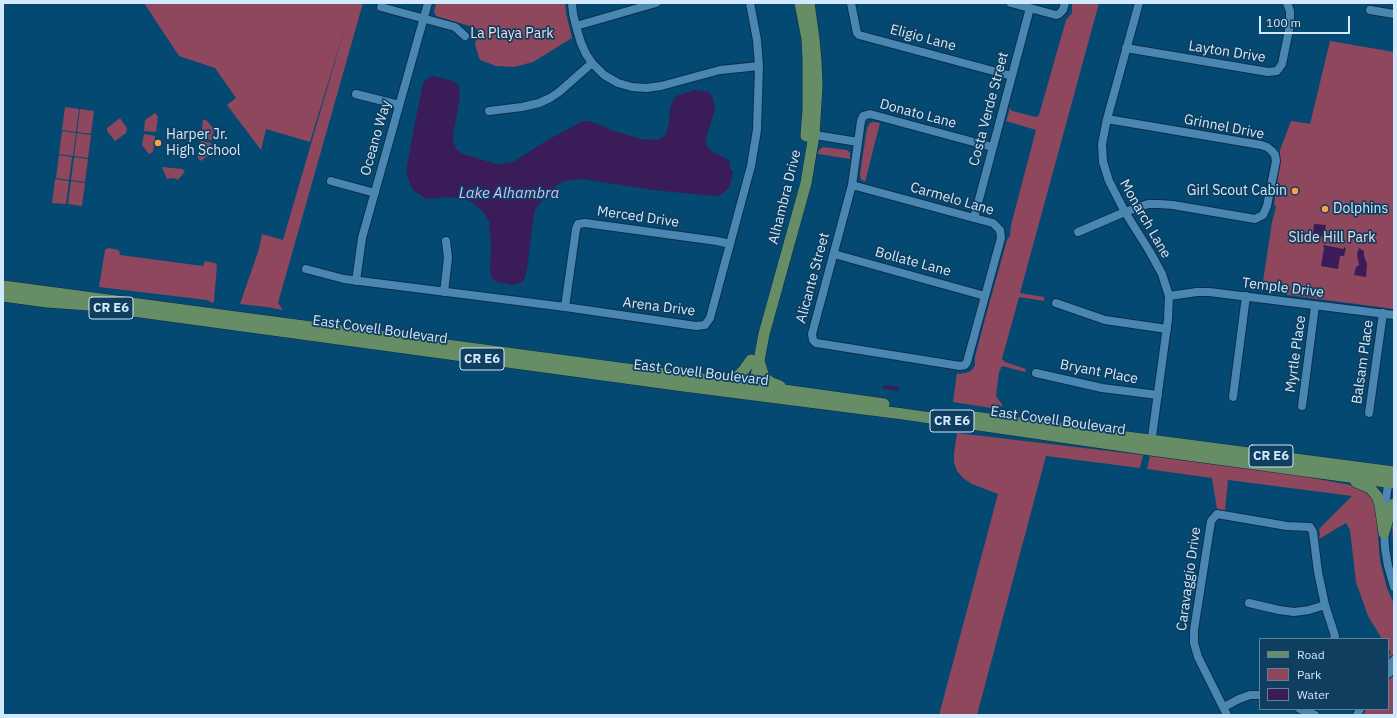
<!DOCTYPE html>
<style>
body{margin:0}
#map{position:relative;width:1397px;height:718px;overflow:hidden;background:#034972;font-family:"IBM Plex Sans",sans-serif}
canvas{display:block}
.frame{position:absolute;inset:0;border:4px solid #d2e9fd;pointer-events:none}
.legend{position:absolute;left:1259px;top:638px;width:130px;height:72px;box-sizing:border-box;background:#0f3e5e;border:1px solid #5d829e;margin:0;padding:5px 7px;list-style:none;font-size:12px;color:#d2e9fd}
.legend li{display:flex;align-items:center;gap:8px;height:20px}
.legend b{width:20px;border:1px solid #5d829e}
.scale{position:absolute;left:1259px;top:16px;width:91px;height:18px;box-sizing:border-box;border:2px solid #d2e9fd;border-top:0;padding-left:5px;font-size:12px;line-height:14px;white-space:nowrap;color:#d2e9fd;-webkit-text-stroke:3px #0f3e5e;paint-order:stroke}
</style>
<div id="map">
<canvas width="1397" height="718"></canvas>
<div class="frame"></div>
<ul class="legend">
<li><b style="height:5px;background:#668d65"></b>Road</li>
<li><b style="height:11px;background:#8e475c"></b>Park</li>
<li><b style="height:11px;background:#3a1c59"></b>Water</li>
</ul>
<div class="scale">100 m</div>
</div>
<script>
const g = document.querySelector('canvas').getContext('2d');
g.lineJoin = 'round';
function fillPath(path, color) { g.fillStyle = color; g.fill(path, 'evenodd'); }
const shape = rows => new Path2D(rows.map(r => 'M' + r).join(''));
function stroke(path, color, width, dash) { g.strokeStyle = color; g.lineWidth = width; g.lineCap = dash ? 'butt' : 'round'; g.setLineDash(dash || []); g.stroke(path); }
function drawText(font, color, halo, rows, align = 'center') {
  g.font = font + ' "IBM Plex Sans",sans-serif'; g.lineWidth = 3.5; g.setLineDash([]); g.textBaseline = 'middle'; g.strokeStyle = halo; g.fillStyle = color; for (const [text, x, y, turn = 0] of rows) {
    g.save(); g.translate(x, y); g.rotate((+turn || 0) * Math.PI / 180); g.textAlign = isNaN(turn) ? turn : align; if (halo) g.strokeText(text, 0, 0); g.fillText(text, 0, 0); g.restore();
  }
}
fillPath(shape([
 [144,3,363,3,278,303,283,310,267,307,240,304,259,249,262,234,283,240,346,24,310,142,266,129,261,150,227,105,236,98,215,68,179,56],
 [436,3,565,3,566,13,572,38,533,62,514,67,496,66,480,60,475,45,478,32,476,28,436,16,434,12],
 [1072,3,1099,3,1020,293,1044,297,1044,301,1019,297,1002,359,1005,362,1026,369,1025,372,1002,366,999,372,996,396,1003,406,991,408,953,402,957,373,960,374,969,372,973,369,975,365,975,357,985,319,1007,240,1010,236,1011,225,1036,130,1006,121,1010,108,1012,111,1036,117,1039,115,1066,20,1072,13],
 [1330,41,1394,52,1394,309,1288,295,1278,290,1262,288,1272,222,1276,207,1274,204,1280,165,1280,150,1291,121,1310,124],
 [65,107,79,109,76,132,62,130],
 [80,109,94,111,91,134,77,132],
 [155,113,158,117,156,132,144,131,145,120],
 [120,118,127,128,126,133,115,141,107,131,107,128],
 [203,120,206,120,214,129,212,140,202,139,201,138],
 [873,122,880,123,865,182,861,179,860,174,867,128,870,123],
 [62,131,76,133,73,156,59,154],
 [77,133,91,135,88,158,74,156],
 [144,134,155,136,153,152,149,154,142,145],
 [202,141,211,143,210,154,201,161,198,158,200,142],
 [823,147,847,150,850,153,850,159,818,154,818,151],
 [59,155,72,157,69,180,56,178],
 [74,157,88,159,85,182,71,180],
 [162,167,182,169,185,171,178,180,174,178,167,179],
 [55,179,69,181,66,204,52,203],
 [71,181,85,183,82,206,68,204],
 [108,248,119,250,120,255,203,266,205,261,215,263,217,265,214,301,213,303,207,300,99,287,105,250],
 [957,433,1143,455,1140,468,1046,456,977,715,939,715,998,494,972,484,963,478,957,471,954,462,954,453],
 [1150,456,1302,476,1361,487,1373,496,1377,523,1380,561,1387,588,1394,604,1394,656,1388,661,1388,656,1391,653,1388,648,1388,639,1382,639,1368,616,1356,582,1350,530,1346,523,1319,539,1320,534,1319,529,1352,496,1228,480,1225,511,1217,509,1212,478,1147,469],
 [1394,509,1394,559,1392,525],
 [1394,674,1394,715,1363,715,1366,709,1388,709,1388,680]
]), '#8e475c');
fillPath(shape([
 [433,76,453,81,459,86,460,97,453,135,453,141,457,150,463,154,493,163,500,164,513,162,546,141,583,121,588,121,598,124,614,131,641,139,658,140,665,135,667,130,669,124,670,107,676,96,695,90,709,92,712,96,715,107,714,113,706,137,707,146,712,152,727,159,730,162,730,168,733,172,729,188,721,195,715,196,652,190,583,179,571,180,563,182,556,186,545,196,535,210,533,221,527,270,524,280,521,283,511,285,497,282,492,279,490,272,491,243,489,221,483,212,473,203,464,199,446,197,431,199,425,198,413,190,410,184,406,171,413,133,423,83,428,78],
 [1314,224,1326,225,1324,237,1313,235],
 [1323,245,1344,249,1344,247,1346,248,1344,256,1340,256,1338,269,1321,266,1324,248],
 [1359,248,1364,251,1364,256,1367,264,1366,277,1354,275,1356,267,1359,265,1357,254],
 [884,385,899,387,899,391,883,389]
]), '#3a1c59');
const minor = shape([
 [572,3,573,14,576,26,581,43,586,54,592,63,604,75,618,83,632,87,646,88,661,86,720,70,759,66],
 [851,3,857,33,859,35,1012,76],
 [1011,3,1056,15,1059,14,1063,10,1065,3],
 [1139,3,1107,119,1102,144,1103,162,1109,181,1125,212,1150,252,1162,274,1169,296,1168,319,1151,444],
 [381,7,455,27,465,36],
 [1370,10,1394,14],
 [576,26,656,3],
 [1126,48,1268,72,1277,71,1282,64,1290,25,1290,11,1287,3],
 [356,94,399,105],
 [489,111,522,107,539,103,550,98,559,92,592,63],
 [809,134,858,142],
 [331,181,375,193],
 [852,185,974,218,993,223,1000,230,1001,238,967,362,965,365,960,366,823,344,816,343,813,340,812,334,852,185,861,121,863,116,870,114,992,147],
 [974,218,1030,8],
 [1078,232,1125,212,1148,204,1159,204,1173,205,1255,219,1263,215,1267,206,1276,161,1275,155,1272,151,1267,147,1261,145,1107,119],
 [834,254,985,296],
 [306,269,344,279,565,307,696,326,705,325,710,318,730,244,751,166,757,130,759,66,757,40,750,3],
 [356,281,362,238,428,3],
 [444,292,448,258,446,241],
 [1169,296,1197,292,1209,292,1394,315],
 [1056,303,1105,320,1167,329],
 [565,307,576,229,578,224,585,223,717,241,730,244],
 [1036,373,1102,388,1158,395],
 [1233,397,1246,296],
 [1302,406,1315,306],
 [1369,413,1383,313],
 [1384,514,1389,477],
 [1384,529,1385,548,1388,566,1394,587],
 [1249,603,1279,610,1294,612,1309,610,1325,605],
 [1388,666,1394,660],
 [1388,674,1394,669],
 [1224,707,1239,699,1250,695,1260,695],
 [1300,709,1315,715],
 [1227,715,1198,657,1194,643,1194,630,1211,521,1217,514,1287,526,1310,527,1313,532,1318,572,1325,605,1335,636,1334,639],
 [1357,715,1360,709]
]);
const major = shape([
 [800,3,807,39,808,60,808,109,806,136],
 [3,286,762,387,884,404],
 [3,296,47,302,89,305,684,386,903,414,1151,450,1394,483],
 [759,361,764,377,770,382,780,386],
 [724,382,738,376,744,370,751,360],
 [753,392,764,334,806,183,814,135,817,86,816,61,814,39,809,3],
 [974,417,1394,472],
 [1356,482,1370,488,1377,496,1380,505,1384,533],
 [1385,529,1390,512,1394,504]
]);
stroke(minor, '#0e2e45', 10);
stroke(major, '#0e2e45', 12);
stroke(minor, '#4a86b2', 8);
stroke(major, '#668d65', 11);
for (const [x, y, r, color] of [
 [158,143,4,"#f8a14a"],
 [1295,191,4,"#f8a14a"],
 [1325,209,4,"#f8a14a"]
]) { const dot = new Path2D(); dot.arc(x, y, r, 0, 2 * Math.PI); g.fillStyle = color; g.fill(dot); stroke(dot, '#0f3e5e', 1.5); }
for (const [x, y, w] of [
 [111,308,44],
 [482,359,44],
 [952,421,44],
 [1271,456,44]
]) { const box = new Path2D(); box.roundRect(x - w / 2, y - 11, w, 22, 3); g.fillStyle = '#0f3e5e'; g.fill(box); stroke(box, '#d2e9fd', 1); }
drawText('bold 13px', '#d2e9fd', null, [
 ["CR E6",111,308],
 ["CR E6",482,359],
 ["CR E6",952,421],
 ["CR E6",1271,456]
]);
drawText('14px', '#f4dce2', '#0f3e5e', [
 ["La Playa Park",512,34],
 ["Slide Hill Park",1332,238]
]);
drawText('14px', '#d2e9fd', '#0f3e5e', [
 ["Eligio Lane",923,38,15],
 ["Layton Drive",1227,52,9],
 ["Costa Verde Street",989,109,-75],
 ["Donato Lane",918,114,15],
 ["Grinnel Drive",1224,127,11],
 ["Oceano Way",376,138,-74],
 ["Alhambra Drive",785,197,-76],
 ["Carmelo Lane",952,199,16],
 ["Merced Drive",638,217,8],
 ["Monarch Lane",1145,219,60],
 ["Bollate Lane",913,262,15],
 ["Alicante Street",813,278,-75],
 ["Temple Drive",1283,288,7],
 ["Arena Drive",659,307,7],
 ["East Covell Boulevard",380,330,8],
 ["Myrtle Place",1296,354,-82],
 ["Balsam Place",1363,362,-82],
 ["Bryant Place",1099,372,11],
 ["East Covell Boulevard",701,373,7],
 ["East Covell Boulevard",1058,421,8],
 ["Caravaggio Drive",1189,579,-82]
]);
drawText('14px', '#d2e9fd', '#0f3e5e', [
 ["Harper Jr.",166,135],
 ["High School",166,151],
 ["Girl Scout Cabin",1287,191,"right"],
 ["Dolphins",1333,209]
], 'left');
drawText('italic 15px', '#d4bef7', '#0f3e5e', [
 ["Lake Alhambra",509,194]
]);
</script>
